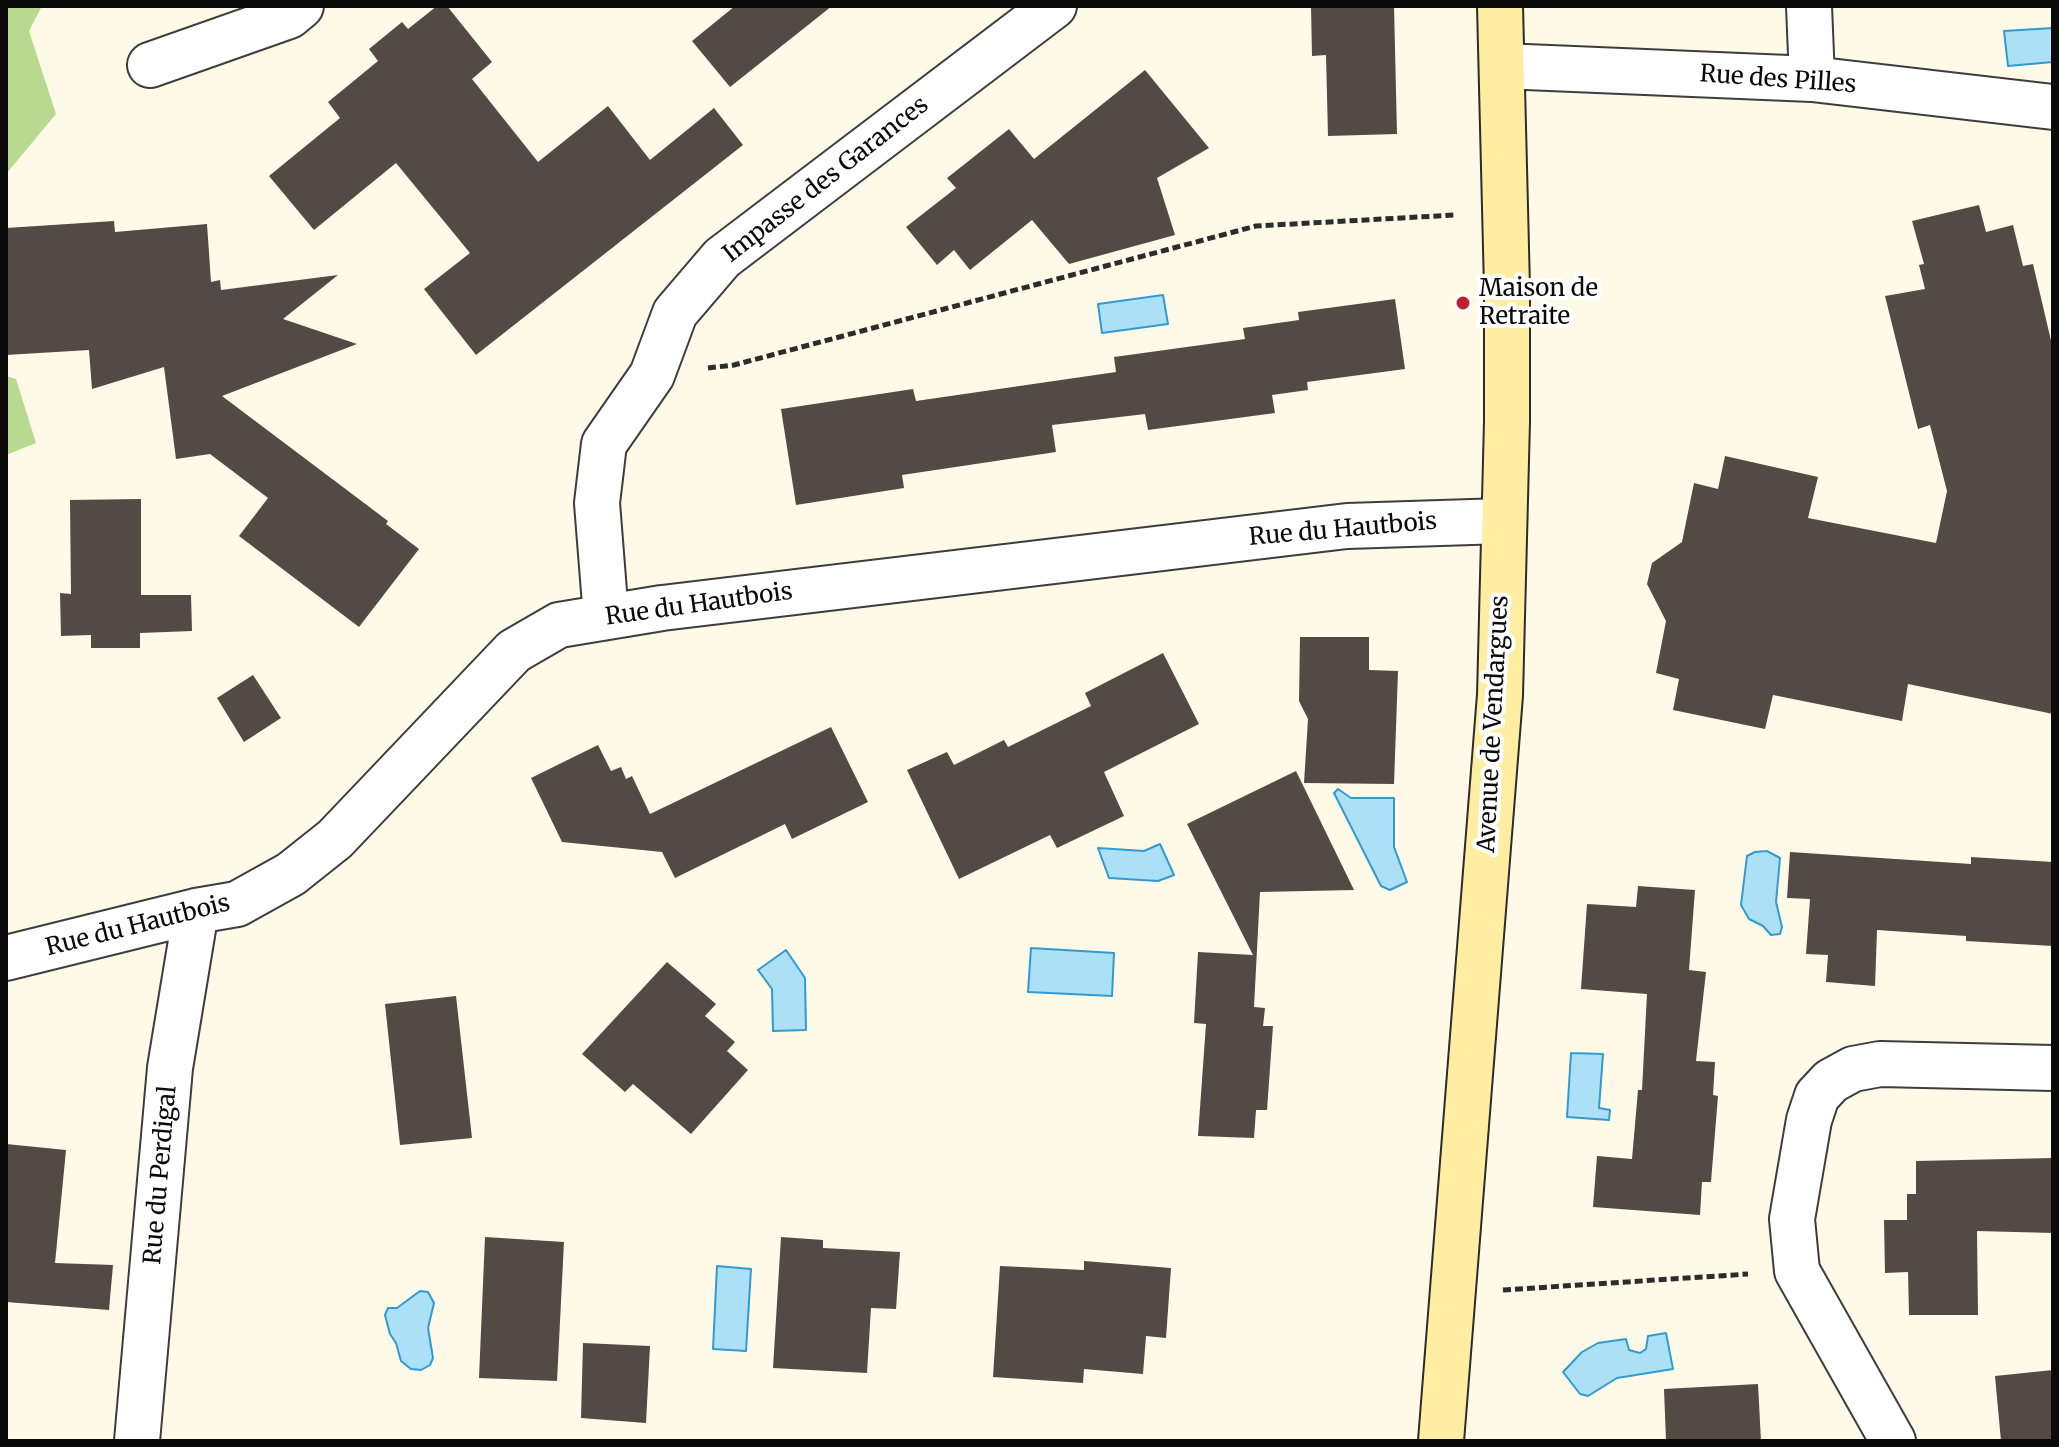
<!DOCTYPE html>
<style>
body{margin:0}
#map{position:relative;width:2059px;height:1447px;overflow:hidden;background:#fff9e7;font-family:Merriweather,serif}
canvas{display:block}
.frame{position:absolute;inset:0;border:8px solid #0a0a0a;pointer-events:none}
</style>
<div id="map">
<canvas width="2059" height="1447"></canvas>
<div class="frame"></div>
</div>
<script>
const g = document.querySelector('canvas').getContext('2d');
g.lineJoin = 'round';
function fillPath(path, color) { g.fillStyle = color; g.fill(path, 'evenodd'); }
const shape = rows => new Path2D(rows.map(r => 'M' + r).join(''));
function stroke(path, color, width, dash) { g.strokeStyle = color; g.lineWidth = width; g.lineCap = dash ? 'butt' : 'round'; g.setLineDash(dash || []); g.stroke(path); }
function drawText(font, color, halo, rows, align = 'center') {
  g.font = font + ' Merriweather,serif'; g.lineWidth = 8; g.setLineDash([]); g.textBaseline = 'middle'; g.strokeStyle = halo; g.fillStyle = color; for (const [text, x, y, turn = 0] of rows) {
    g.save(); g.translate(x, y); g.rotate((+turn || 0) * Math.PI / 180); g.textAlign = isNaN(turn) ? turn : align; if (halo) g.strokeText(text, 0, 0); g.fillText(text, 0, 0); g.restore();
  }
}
fillPath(shape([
 [6,6,42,6,29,31,56,114,6,174],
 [6,376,16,379,36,443,6,455]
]), '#b7da90');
const water = shape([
 [2053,28,2053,62,2008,66,2004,31,2053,28],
 [1163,295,1168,324,1102,333,1098,304,1163,295],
 [1338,789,1351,798,1394,798,1394,847,1407,882,1390,890,1381,886,1334,793,1338,789],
 [1160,844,1174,875,1158,881,1109,878,1098,848,1144,851,1160,844],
 [1767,851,1780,858,1776,902,1782,927,1780,934,1771,935,1763,926,1749,919,1741,905,1747,856,1755,852,1767,851],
 [1031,948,1114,953,1112,996,1028,992,1031,948],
 [786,950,805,978,806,1030,773,1031,772,989,758,970,786,950],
 [1571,1053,1603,1054,1599,1108,1610,1110,1609,1120,1567,1117,1571,1053],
 [717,1266,751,1269,746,1351,713,1349,717,1266],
 [420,1291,428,1292,434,1303,428,1328,433,1358,430,1365,421,1370,411,1369,401,1361,396,1343,390,1334,385,1315,388,1308,397,1308,420,1291],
 [1666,1333,1673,1369,1617,1378,1588,1396,1580,1394,1563,1372,1582,1352,1598,1343,1626,1339,1629,1350,1640,1353,1646,1349,1648,1336,1666,1333]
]);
fillPath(water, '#abe0f7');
stroke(water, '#319bcf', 2);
fillPath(shape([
 [437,6,447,6,492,62,472,79,538,162,608,106,650,160,714,108,743,145,476,355,424,289,470,253,396,163,314,230,269,176,340,118,328,102,378,61,369,49,402,22,408,29],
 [735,6,832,6,730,87,692,41],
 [1311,6,1394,6,1397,134,1328,136,1326,55,1312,56],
 [1145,70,1209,148,1157,178,1175,235,1069,264,1032,220,970,270,954,250,937,265,906,227,956,188,947,178,1009,129,1034,159],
 [1979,205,1986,232,2013,225,2023,266,2033,264,2053,349,2053,714,1908,684,1902,721,1773,695,1765,729,1673,710,1679,679,1656,673,1666,621,1647,584,1652,563,1682,542,1694,483,1718,489,1725,456,1818,477,1808,518,1936,543,1947,491,1930,425,1918,429,1885,296,1925,289,1919,265,1924,264,1912,221],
 [114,221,115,232,207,224,211,282,220,280,221,290,338,275,283,319,357,344,222,396,388,521,386,524,419,549,359,627,239,536,268,498,210,454,176,459,164,367,92,389,89,350,6,355,6,228],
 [1395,299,1405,369,1307,382,1308,390,1272,395,1275,413,1148,430,1145,414,1052,425,1056,452,902,475,904,488,796,505,781,409,913,389,916,401,1116,372,1114,357,1245,339,1243,328,1299,320,1298,312],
 [141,499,141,595,191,595,192,631,140,633,140,648,91,648,91,635,61,636,60,593,71,594,70,500],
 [1300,637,1369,637,1369,670,1398,671,1394,784,1304,783,1308,719,1299,701],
 [1163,653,1199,724,1104,772,1124,816,1057,848,1050,835,959,879,907,770,947,752,954,765,1004,740,1008,747,1091,706,1085,693],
 [253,675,281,718,244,742,217,698],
 [831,727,868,802,792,839,785,824,675,878,662,852,562,842,531,778,598,745,611,771,621,767,626,779,632,776,650,814],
 [1296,771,1354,890,1260,892,1254,1007,1265,1008,1263,1026,1273,1026,1267,1110,1256,1110,1254,1138,1198,1136,1206,1024,1194,1023,1198,952,1253,955,1187,824],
 [1790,852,1971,864,1971,857,2053,862,2053,946,1966,941,1966,936,1877,930,1875,986,1826,982,1828,955,1806,954,1810,899,1787,898],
 [1638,886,1695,890,1689,970,1706,972,1696,1061,1715,1062,1713,1095,1718,1096,1711,1182,1702,1182,1700,1215,1593,1207,1597,1156,1632,1159,1638,1090,1642,1090,1647,994,1581,989,1587,904,1636,907],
 [667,962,716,1004,705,1016,735,1042,727,1051,748,1070,691,1134,633,1084,625,1092,582,1054],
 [456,996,472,1138,400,1145,385,1004],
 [6,1144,66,1150,55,1263,113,1265,109,1310,6,1302],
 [2053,1158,2053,1233,1977,1231,1978,1315,1909,1315,1908,1272,1885,1273,1884,1220,1907,1220,1907,1194,1916,1194,1916,1161],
 [485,1237,564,1242,557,1381,479,1378],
 [781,1237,823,1240,823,1248,900,1252,896,1309,871,1308,867,1373,773,1368],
 [1084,1261,1171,1268,1166,1338,1146,1336,1143,1374,1084,1369,1083,1383,993,1377,1000,1266,1084,1270],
 [583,1343,650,1346,646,1423,581,1418],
 [2053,1370,2053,1441,2001,1441,1995,1376],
 [1758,1384,1761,1441,1666,1441,1664,1389]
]), '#534a46');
const street = shape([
 [1809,6,1812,79],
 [150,65,289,16,301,6],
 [1502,66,1812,79,2053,107],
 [606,617,597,503,604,444,652,375,675,313,722,258,1054,6],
 [6,958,196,911,237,904,291,874,335,839,514,651,559,625,662,608,1347,526,1503,521],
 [137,1441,170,1068,196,911],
 [1893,1441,1797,1271,1792,1219,1809,1120,1817,1096,1831,1081,1853,1069,1880,1064,2053,1068]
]);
const secondary = shape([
 [1441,1441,1500,695,1507,421,1507,288,1500,6]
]);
stroke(street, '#3d3d3d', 48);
stroke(secondary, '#2c2c2c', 48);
stroke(shape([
 [708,368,734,365,1256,226,1455,215],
 [1503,1290,1748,1274]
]), '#2c2c2c', 5, [8, 4]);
stroke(street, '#fff', 44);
stroke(secondary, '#ffeea2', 44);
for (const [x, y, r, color] of [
 [1463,303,8,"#bb2133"]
]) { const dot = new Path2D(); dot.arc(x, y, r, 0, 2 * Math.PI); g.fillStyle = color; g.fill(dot); stroke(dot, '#fff', 3); }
drawText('24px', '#0a0a0a', '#fff', [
 ["Rue des Pilles",1778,80,4],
 ["Impasse des Garances",826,180,-38],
 ["Rue du Hautbois",1343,530,-5],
 ["Rue du Hautbois",699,605,-8],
 ["Avenue de Vendargues",1494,724,-87],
 ["Rue du Hautbois",138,926,-14],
 ["Rue du Perdigal",161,1175,-85]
]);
drawText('24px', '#0a0a0a', '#fff', [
 ["Maison de",1479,289],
 ["Retraite",1479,317]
], 'left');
</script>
